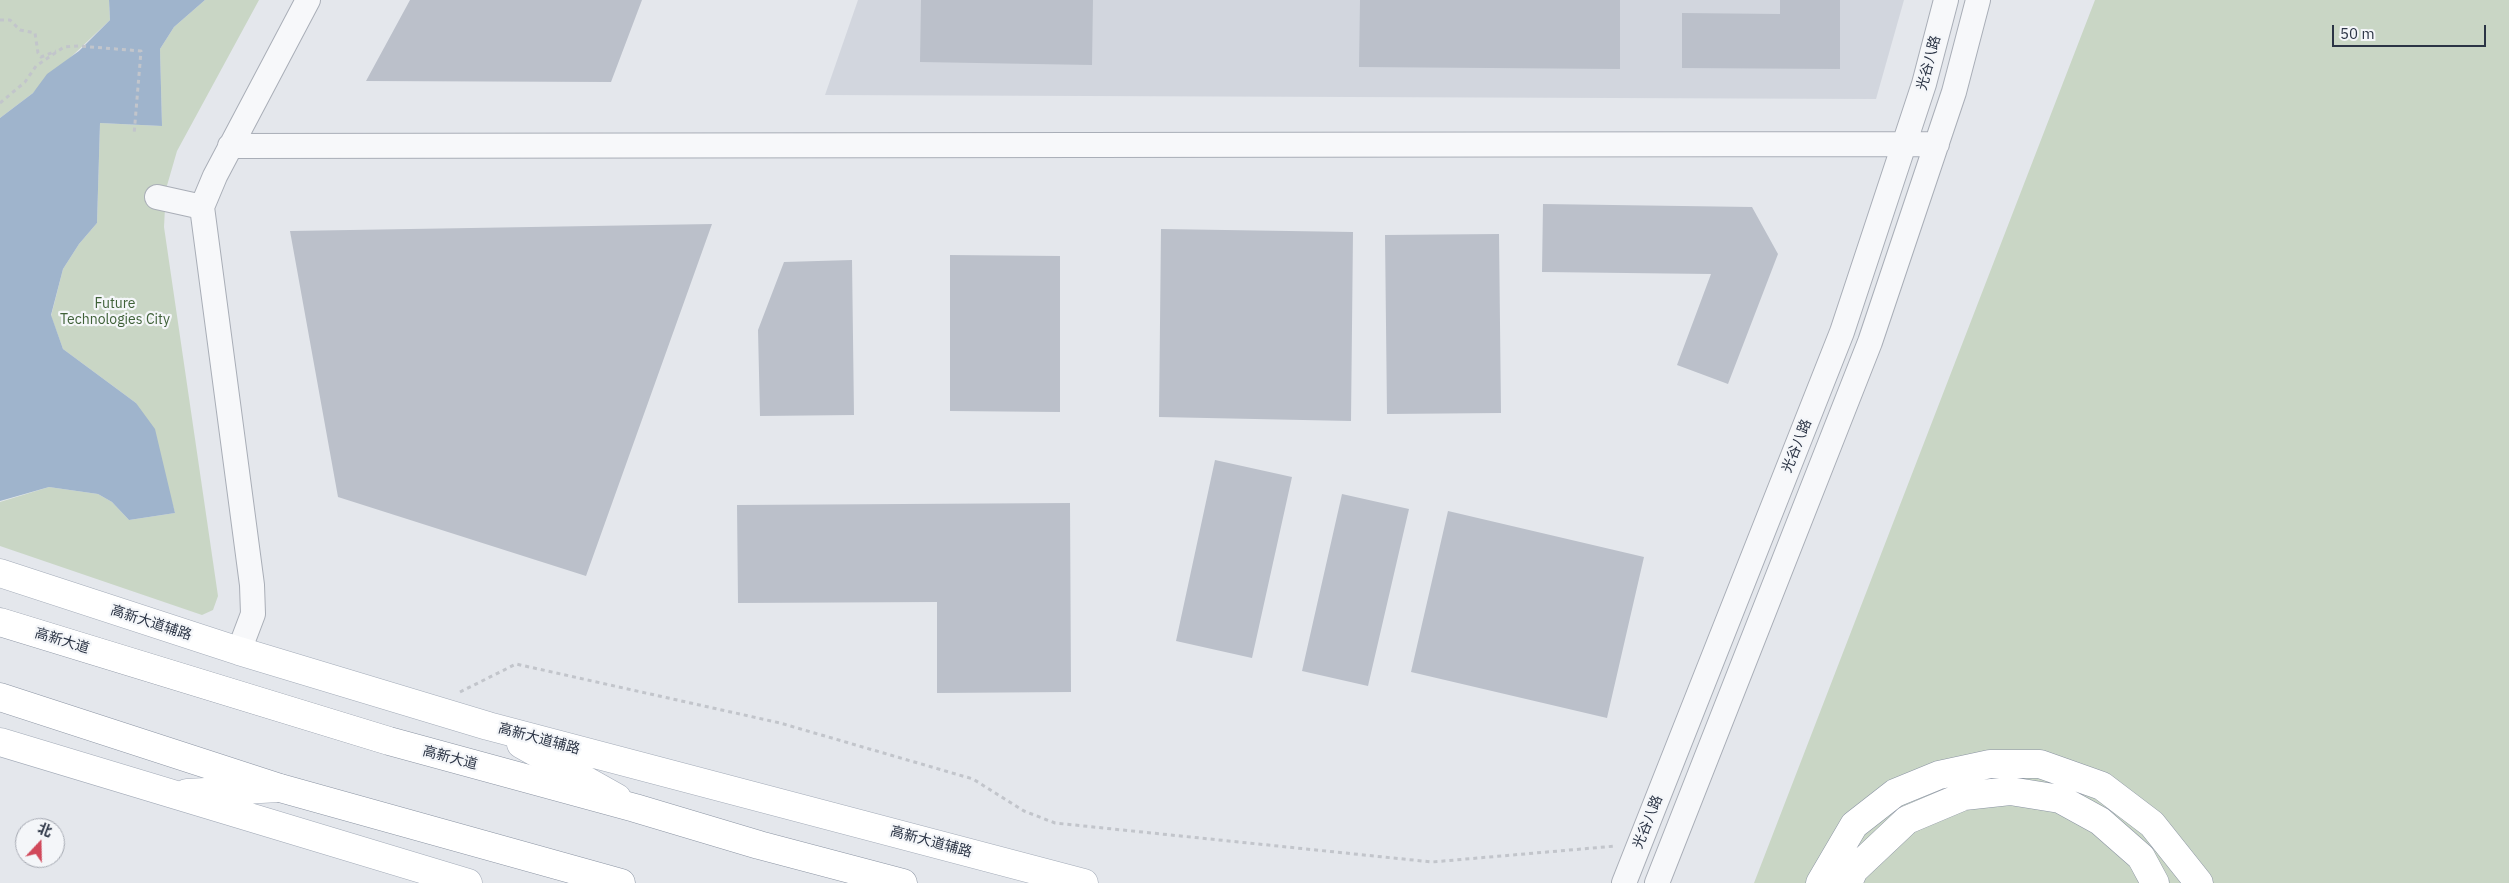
<!DOCTYPE html>
<meta charset="utf-8">
<style>
body{margin:0}
#map{position:relative;width:2509px;height:883px;overflow:hidden;background:#e4e7ec;font-family:"IBM Plex Sans","Noto Sans SC",sans-serif}
canvas{display:block}
.north{position:absolute;left:15px;top:818px;width:50px;height:50px;box-sizing:border-box;background:#f4f6f9;border:1px solid #a4a8b1;border-radius:50%;rotate:21deg;font-size:14px;font-weight:700;line-height:20px;text-align:center;color:#2b3445}
.north::after{content:'';display:block;margin:auto;width:18px;height:22px;background:#d1495b;clip-path:polygon(50% 0,100% 100%,50% 72%,0 100%)}
.scale{position:absolute;left:2332px;top:25px;width:154px;height:22px;box-sizing:border-box;border:2px solid #2b3445;border-top:0;padding-left:6px;font-size:15px;line-height:18px;white-space:nowrap;color:#2b3445;-webkit-text-stroke:4px #f4f6f9;paint-order:stroke}
</style>
<div id="map">
<canvas width="2509" height="883"></canvas>
<div class="north">北</div>
<div class="scale">50 m</div>
</div>
<script>
const g = document.querySelector('canvas').getContext('2d');
g.lineJoin = 'round';
function fillPath(path, color) { g.fillStyle = color; g.fill(path, 'evenodd'); }
const shape = rows => new Path2D(rows.map(r => 'M' + r).join(''));
function stroke(path, color, width, dash) { g.strokeStyle = color; g.lineWidth = width; g.lineCap = dash ? 'butt' : 'round'; g.setLineDash(dash || []); g.stroke(path); }
function drawText(font, color, halo, rows, align = 'center') {
  g.font = font + ' "IBM Plex Sans","Noto Sans SC",sans-serif'; g.lineWidth = 4.5; g.setLineDash([]); g.textBaseline = 'middle'; g.strokeStyle = halo; g.fillStyle = color; for (const [text, x, y, turn = 0] of rows) {
    g.save(); g.translate(x, y); g.rotate((+turn || 0) * Math.PI / 180); g.textAlign = isNaN(turn) ? turn : align; if (halo) g.strokeText(text, 0, 0); g.fillText(text, 0, 0); g.restore();
  }
}
fillPath(shape([
 [858,0,1904,0,1876,99,825,95]
]), '#d2d6de');
fillPath(shape([
 [0,0,109,0,110,20,33,93,0,118],
 [205,0,259,0,177,151,166,189,164,227,218,596,213,610,202,615,0,546,0,502,49,487,98,494,112,502,129,520,175,513,169,492,136,403,63,349,51,316,63,269,79,244,97,223,100,123,162,126,160,49,174,27],
 [2095,0,2509,0,2509,883,1754,883]
]), '#c9d6c5');
fillPath(shape([
 [109,0,205,0,174,27,160,49,162,126,100,123,97,223,79,244,63,269,51,315,63,349,136,403,155,429,175,513,129,520,112,502,98,494,49,487,0,501,0,118,33,93,47,74,79,51,110,20]
]), '#9fb4cc');
fillPath(shape([
 [410,0,642,0,611,82,366,81],
 [921,0,1093,0,1092,65,920,62],
 [1360,0,1620,0,1620,69,1359,67],
 [1780,0,1840,0,1840,69,1682,68,1682,13,1780,14],
 [1543,204,1752,207,1778,254,1728,384,1677,365,1711,274,1542,272],
 [712,224,586,576,338,497,290,231],
 [1161,229,1353,232,1351,421,1159,417],
 [1499,234,1501,413,1387,414,1385,235],
 [950,255,1060,256,1060,412,950,411],
 [852,260,854,415,760,416,758,330,784,262],
 [1215,460,1292,477,1252,658,1176,641],
 [1342,494,1409,509,1368,686,1302,671],
 [1070,503,1071,692,937,693,937,602,738,603,737,505],
 [1448,511,1644,557,1607,718,1411,672]
]), '#bbc0ca');
const minor = shape([
 [230,146,1937,144],
 [157,197,202,207],
 [239,651,253,614,252,585,202,207,215,176,308,0],
 [1624,883,1842,332,1924,84,1946,0],
 [1657,883,1870,342,1954,92,1978,0]
]);
const major = shape([
 [0,573,239,651,488,726,1084,883],
 [0,742,468,883],
 [521,744,617,798],
 [187,793,279,788]
]);
const highway = shape([
 [0,622,389,741,635,808,759,845,903,883],
 [0,697,280,788,621,883],
 [1820,883,1854,825,1895,793,1939,775,1990,764,2040,764,2102,786,2152,824,2199,883],
 [1848,883,1854,870,1907,820,1964,796,2010,791,2060,799,2100,821,2141,857,2155,883]
]);
stroke(minor, '#a9aeb7', 26);
stroke(major, '#a3abb8', 29);
stroke(highway, '#8b94a3', 29);
stroke(shape([
 [0,20,10,20,20,30,35,33,38,53,41,57,56,51],
 [0,103,25,82,36,66,64,47,79,46,141,51,134,135],
 [460,692,516,664,780,723,973,779,1024,811,1055,823,1432,862,1616,846]
]), '#c2c5cb', 3, [4, 4]);
stroke(minor, '#f7f8fa', 24);
stroke(major, '#fff', 28);
stroke(highway, '#fff', 28);
drawText('14px', '#2b3445', '#f4f6f9', [
 ["光谷八路",1929,63,-75],
 ["光谷八路",1797,446,-68],
 ["高新大道辅路",151,623,18],
 ["高新大道",62,641,17],
 ["高新大道辅路",539,739,15],
 ["高新大道",450,758,15],
 ["光谷八路",1648,822,-68],
 ["高新大道辅路",931,842,15]
]);
drawText('14px', '#3f6138', '#f4f6f9', [
 ["Future",115,304],
 ["Technologies City",115,320]
]);
</script>
